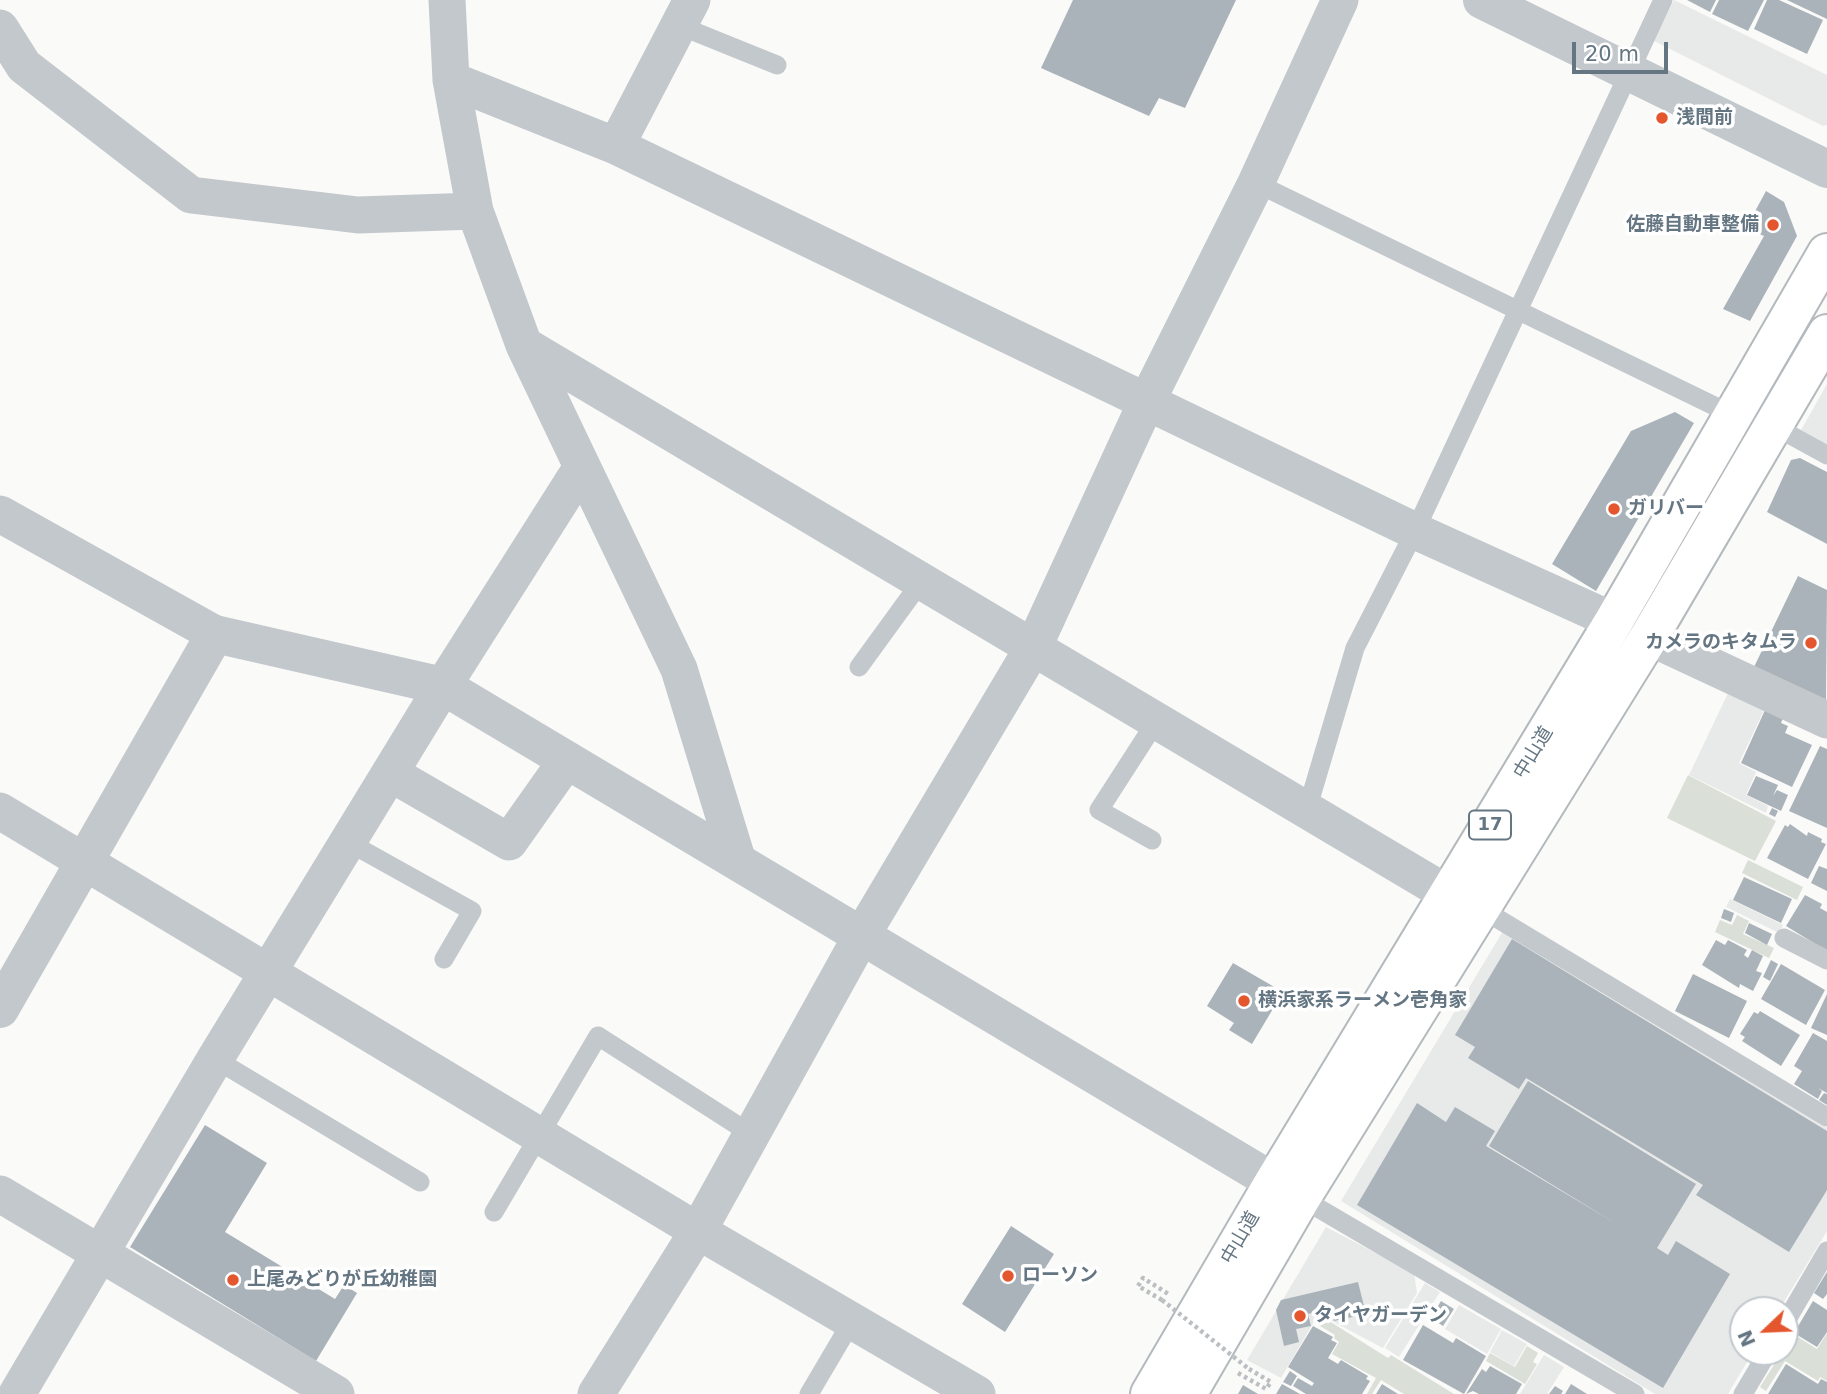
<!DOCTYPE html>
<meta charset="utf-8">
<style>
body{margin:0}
#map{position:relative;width:1827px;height:1394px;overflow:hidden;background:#fafaf8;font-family:"DejaVu Sans",sans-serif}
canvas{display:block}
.north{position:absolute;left:1729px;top:1296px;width:70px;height:70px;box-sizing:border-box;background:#fff;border:2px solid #c1c8cd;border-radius:50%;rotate:247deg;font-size:19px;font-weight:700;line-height:28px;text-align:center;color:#657683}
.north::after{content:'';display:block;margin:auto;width:24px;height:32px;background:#e4572e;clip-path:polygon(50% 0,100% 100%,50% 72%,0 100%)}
.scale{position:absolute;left:1572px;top:42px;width:96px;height:32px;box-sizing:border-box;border:4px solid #657683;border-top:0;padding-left:9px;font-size:21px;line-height:24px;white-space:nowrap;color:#657683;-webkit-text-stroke:5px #fff;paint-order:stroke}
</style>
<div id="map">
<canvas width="1827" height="1394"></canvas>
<div class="north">N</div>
<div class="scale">20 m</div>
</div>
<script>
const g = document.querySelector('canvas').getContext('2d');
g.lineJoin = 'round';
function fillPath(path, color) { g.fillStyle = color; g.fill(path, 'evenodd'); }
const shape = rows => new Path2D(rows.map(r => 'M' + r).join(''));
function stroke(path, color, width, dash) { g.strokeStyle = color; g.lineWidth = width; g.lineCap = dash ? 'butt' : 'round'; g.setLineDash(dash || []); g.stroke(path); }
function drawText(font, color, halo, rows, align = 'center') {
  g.font = font + ' "DejaVu Sans","Noto Sans JP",sans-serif'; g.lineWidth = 7; g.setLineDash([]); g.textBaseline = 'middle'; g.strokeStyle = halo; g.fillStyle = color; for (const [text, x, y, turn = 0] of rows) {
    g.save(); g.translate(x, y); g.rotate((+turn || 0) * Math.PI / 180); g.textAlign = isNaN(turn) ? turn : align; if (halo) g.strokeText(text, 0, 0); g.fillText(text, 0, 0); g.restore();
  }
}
fillPath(shape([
 [1674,0,1827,75,1827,125,1823,126,1654,41],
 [1827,384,1827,444,1801,430],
 [1729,691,1765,708,1739,763,1756,772,1746,795,1768,806,1766,813,1689,775],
 [1730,899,1783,925,1779,933,1726,907],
 [1503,931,1827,1128,1827,1231,1779,1310,1743,1310,1743,1352,1753,1352,1728,1394,1655,1394,1341,1201],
 [1326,1227,1414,1273,1417,1293,1383,1348,1328,1319,1315,1320,1281,1378,1247,1360],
 [1425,1283,1440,1292,1399,1357,1385,1348],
 [1459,1305,1501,1329,1487,1354,1445,1329],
 [1502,1330,1527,1344,1514,1366,1490,1352],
 [1544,1355,1564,1367,1547,1394,1520,1394]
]), '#e8e9e9');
fillPath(shape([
 [1688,775,1776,821,1755,861,1667,818],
 [1748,860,1803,887,1797,900,1742,873],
 [1737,915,1749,921,1743,934,1774,948,1769,958,1715,932,1720,920,1732,925],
 [1329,1321,1388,1358,1391,1355,1454,1394,1404,1394,1381,1380,1372,1394,1367,1394,1376,1378,1332,1354,1339,1342,1334,1338,1335,1335,1315,1323],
 [1827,1333,1827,1381,1820,1377,1818,1381,1785,1361,1766,1391,1760,1387,1782,1352,1785,1352,1793,1334,1817,1349],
 [1527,1346,1538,1353,1533,1362,1537,1364,1525,1384,1486,1361,1490,1353,1515,1367]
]), '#dadfd7');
fillPath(shape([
 [1073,0,1236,0,1185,108,1159,98,1149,116,1041,68],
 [1687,0,1716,0,1710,12],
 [1719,0,1764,0,1748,31,1712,14],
 [1767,0,1779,0,1823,20,1807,54,1754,29],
 [1787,0,1827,0,1827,19],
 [1766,191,1784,202,1797,236,1750,321,1723,309,1764,236,1746,228],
 [1675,412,1694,423,1596,591,1552,564,1631,431],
 [1800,458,1827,472,1827,544,1767,512,1791,460],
 [1798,576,1827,590,1826,701,1754,667],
 [1765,710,1783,718,1781,723,1788,726,1785,733,1812,745,1792,787,1741,763],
 [1820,746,1827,749,1827,828,1789,811],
 [1756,776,1778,785,1773,796,1777,790,1788,795,1781,811,1747,795],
 [1772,808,1778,811,1775,817,1769,814],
 [1790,824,1807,836,1808,832,1822,839,1821,842,1826,844,1808,879,1767,858,1785,825,1788,827],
 [1819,866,1827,869,1827,891,1811,883],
 [1744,877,1792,899,1781,923,1733,900],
 [1805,895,1822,904,1820,908,1827,912,1827,951,1786,926],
 [1724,909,1734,913,1731,922,1721,918],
 [1749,923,1772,934,1767,945,1745,933],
 [1512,939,1827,1131,1827,1190,1789,1252,1696,1195,1703,1185,1526,1078,1519,1089,1468,1058,1475,1047,1455,1035],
 [1716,940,1725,945,1728,940,1747,950,1744,955,1748,958,1752,950,1763,956,1756,971,1762,973,1753,991,1740,984,1739,988,1702,965],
 [1771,960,1778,964,1770,981,1763,977],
 [1233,963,1283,992,1252,1044,1229,1030,1234,1023,1207,1006],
 [1781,964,1825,990,1806,1025,1761,999],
 [1693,974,1747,1001,1729,1038,1675,1011],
 [1827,994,1827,1035,1811,1028],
 [1760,1011,1800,1035,1781,1066,1742,1041,1745,1037,1740,1034,1754,1012,1758,1014],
 [1813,1033,1827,1041,1827,1093,1818,1088,1822,1091,1818,1099,1794,1084,1802,1071,1794,1066],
 [1528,1081,1696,1184,1657,1248,1668,1255,1676,1241,1730,1274,1663,1388,1357,1205,1417,1103,1446,1122,1455,1107,1495,1131,1486,1146,1615,1223,1489,1146],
 [1824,1093,1827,1094,1827,1105,1819,1100],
 [205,1125,267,1163,225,1232,335,1299,344,1285,357,1293,316,1361,130,1247],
 [1011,1226,1054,1254,1005,1332,962,1304],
 [1827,1272,1827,1294,1823,1299,1814,1293],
 [1358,1282,1366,1314,1334,1321,1331,1309,1308,1314,1311,1326,1296,1329,1299,1342,1284,1346,1276,1310,1281,1300],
 [1441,1301,1454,1309,1443,1326,1431,1318],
 [1813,1301,1827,1310,1827,1332,1817,1347,1794,1333],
 [1423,1325,1453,1343,1456,1338,1486,1356,1464,1394,1403,1360],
 [1313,1326,1333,1337,1331,1340,1337,1343,1328,1358,1338,1364,1341,1360,1368,1376,1366,1379,1370,1381,1362,1394,1306,1394,1293,1386,1298,1378,1312,1386,1314,1383,1288,1367],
 [1786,1364,1818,1384,1821,1379,1827,1382,1827,1394,1768,1394],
 [1490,1366,1522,1384,1516,1394,1479,1394,1473,1391,1466,1394,1482,1369,1486,1372],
 [1290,1371,1297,1376,1291,1386,1283,1382],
 [1282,1384,1300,1394,1276,1394],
 [1382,1384,1398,1394,1376,1394],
 [1571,1384,1587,1394,1565,1394],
 [1243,1385,1258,1394,1238,1394],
 [1555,1386,1563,1391,1561,1394,1549,1394]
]), '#aab3b9');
const trunk = shape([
 [1150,1394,1274,1182,1614,621,1827,253],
 [1187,1394,1301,1198,1649,637,1827,334]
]);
stroke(trunk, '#b4b9bd', 42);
stroke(shape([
 [1162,1300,1138,1286,1143,1278,1170,1295],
 [1238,1373,1266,1389,1271,1382,1249,1369]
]), '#bbbfc2', 4.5, [3.5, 3.5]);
stroke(shape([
 [678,25,777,65],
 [1256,183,1735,416],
 [1774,426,1827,455],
 [859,667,923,579],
 [1307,810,1355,648,1415,531,1663,0],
 [1152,840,1099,810,1157,720],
 [348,842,472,911,444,959],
 [1480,908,1827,1117],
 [1784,938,1827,960],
 [215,1059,420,1182],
 [1301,1198,1635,1394],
 [494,1212,598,1036,751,1134],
 [1785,1323,1827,1251],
 [809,1394,852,1321],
 [1743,1394,1768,1352]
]), '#c3c8cc', 19);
stroke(shape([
 [447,0,451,80,475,211,524,345,679,669,738,862],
 [0,28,24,66,191,195,358,215,475,211],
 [451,80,616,146,1415,531,1614,621],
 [616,146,692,0],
 [524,345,1448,894,1475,906],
 [0,514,215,634],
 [1649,637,1827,720],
 [390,773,509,842,567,760],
 [0,811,698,1231,977,1394],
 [0,1194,336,1394],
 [17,1394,215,1059,443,686,582,467],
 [596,1394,698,1231,862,935,1034,646,1146,403,1256,183,1340,0]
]), '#c3c8cc', 37);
stroke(shape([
 [1482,0,1827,169],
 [0,1009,215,634,443,686,1274,1182]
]), '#c3c8cc', 38);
stroke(trunk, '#fff', 38);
stroke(shape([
 [1162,1300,1249,1369]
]), '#bbbfc2', 4.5, [3.5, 3.5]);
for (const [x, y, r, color] of [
 [1662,118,7,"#e4572e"],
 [1773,225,7,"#e4572e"],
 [1614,509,7,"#e4572e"],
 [1811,643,7,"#e4572e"],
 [1244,1001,7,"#e4572e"],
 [1008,1276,7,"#e4572e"],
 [233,1280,7,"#e4572e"],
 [1300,1316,7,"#e4572e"]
]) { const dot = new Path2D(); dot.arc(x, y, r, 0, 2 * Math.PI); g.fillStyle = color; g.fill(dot); stroke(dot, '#fff', 2.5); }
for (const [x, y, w] of [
 [1490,825,42]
]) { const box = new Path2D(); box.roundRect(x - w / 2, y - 14.5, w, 29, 5); g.fillStyle = '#fff'; g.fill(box); stroke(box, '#657683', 2); }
drawText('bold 18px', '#657683', null, [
 ["17",1490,825]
]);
drawText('bold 19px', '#657683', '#fff', [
 ["浅間前",1676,118],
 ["佐藤自動車整備",1759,225,"right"],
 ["ガリバー",1628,509],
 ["カメラのキタムラ",1797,643,"right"],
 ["横浜家系ラーメン壱角家",1258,1001],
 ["ローソン",1022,1276],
 ["上尾みどりが丘幼稚園",247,1280],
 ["タイヤガーデン",1314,1316]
], 'left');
drawText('19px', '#657683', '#fff', [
 ["中山道",1534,753,-59],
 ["中山道",1241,1238,-60]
]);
</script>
